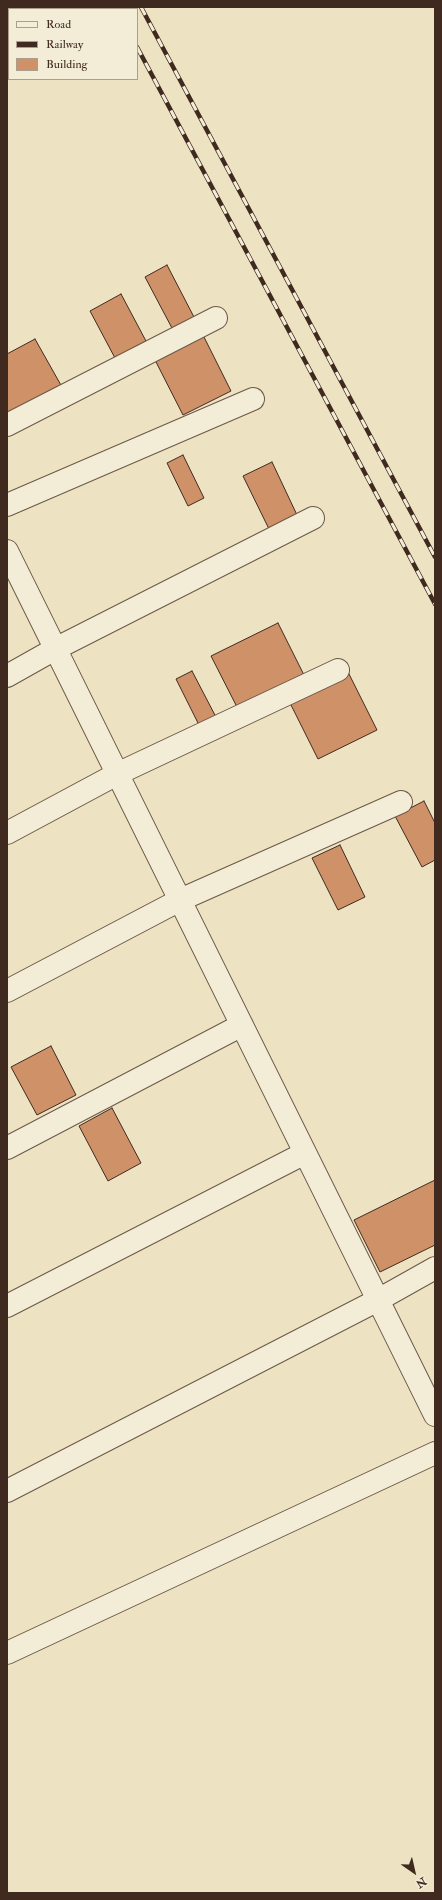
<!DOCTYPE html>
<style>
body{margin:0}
#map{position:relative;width:442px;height:1900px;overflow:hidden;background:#ede2c1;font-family:"IM FELL Double Pica",serif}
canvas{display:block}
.frame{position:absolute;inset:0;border:8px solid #402a20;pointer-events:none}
.legend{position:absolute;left:8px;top:8px;width:130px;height:72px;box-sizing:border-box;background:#f3ecd7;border:1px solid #ab9e8e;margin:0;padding:5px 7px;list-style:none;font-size:12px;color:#402a20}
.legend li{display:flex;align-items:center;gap:8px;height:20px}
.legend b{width:20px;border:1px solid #ab9e8e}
.north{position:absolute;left:394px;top:1852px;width:40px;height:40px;-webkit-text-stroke:3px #f3ecd7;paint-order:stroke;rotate:146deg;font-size:11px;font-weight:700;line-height:16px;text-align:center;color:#402a20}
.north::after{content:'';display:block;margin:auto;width:14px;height:18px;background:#402a20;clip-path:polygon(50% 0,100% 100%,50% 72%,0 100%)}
</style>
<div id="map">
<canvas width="442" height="1900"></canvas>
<div class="frame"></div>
<ul class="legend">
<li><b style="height:5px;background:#f3ecd7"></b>Road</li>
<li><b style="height:5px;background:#402a20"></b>Railway</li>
<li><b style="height:11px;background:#cf9168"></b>Building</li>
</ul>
<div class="north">N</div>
</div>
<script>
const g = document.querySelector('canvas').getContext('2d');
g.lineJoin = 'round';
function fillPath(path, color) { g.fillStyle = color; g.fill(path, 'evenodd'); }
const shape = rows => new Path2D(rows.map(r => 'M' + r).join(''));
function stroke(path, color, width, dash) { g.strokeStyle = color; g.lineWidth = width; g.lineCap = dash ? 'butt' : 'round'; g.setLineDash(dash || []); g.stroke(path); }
const building = shape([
 [167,265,195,319,173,330,145,277,167,265],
 [121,294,146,341,115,358,90,311,121,294],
 [203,335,231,391,183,415,155,360,203,335],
 [35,339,62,387,7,418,7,354,35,339],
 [183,455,204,498,188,506,167,463,183,455],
 [272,462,297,515,269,529,243,476,272,462],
 [278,623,304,675,237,707,211,656,278,623],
 [192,671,217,719,200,727,176,679,192,671],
 [349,674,377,730,318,759,290,703,349,674],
 [424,801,435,823,435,860,422,867,395,816,424,801],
 [340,845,365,897,338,910,312,858,340,845],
 [51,1046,76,1095,37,1115,11,1067,51,1046],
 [112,1108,141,1163,108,1181,79,1126,112,1108],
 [435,1180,435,1245,380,1272,354,1220,435,1180]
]);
fillPath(building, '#cf9168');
stroke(building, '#402a20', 1);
const minor = shape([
 [7,425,216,318],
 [7,505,253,399],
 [7,551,435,1415],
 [7,676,55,649,313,518],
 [7,833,117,774,338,670],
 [7,991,180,900,401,802],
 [7,1148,242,1025],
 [7,1306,305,1153],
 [7,1491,378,1300,435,1268],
 [7,1653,435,1453]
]);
stroke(minor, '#6b5848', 24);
stroke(minor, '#f3ecd7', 22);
const rail = shape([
 [115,7,117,9],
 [141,7,435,557],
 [137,47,435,604]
]);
stroke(rail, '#402a20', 4.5);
stroke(rail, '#f3ecd7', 3, [9]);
</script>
